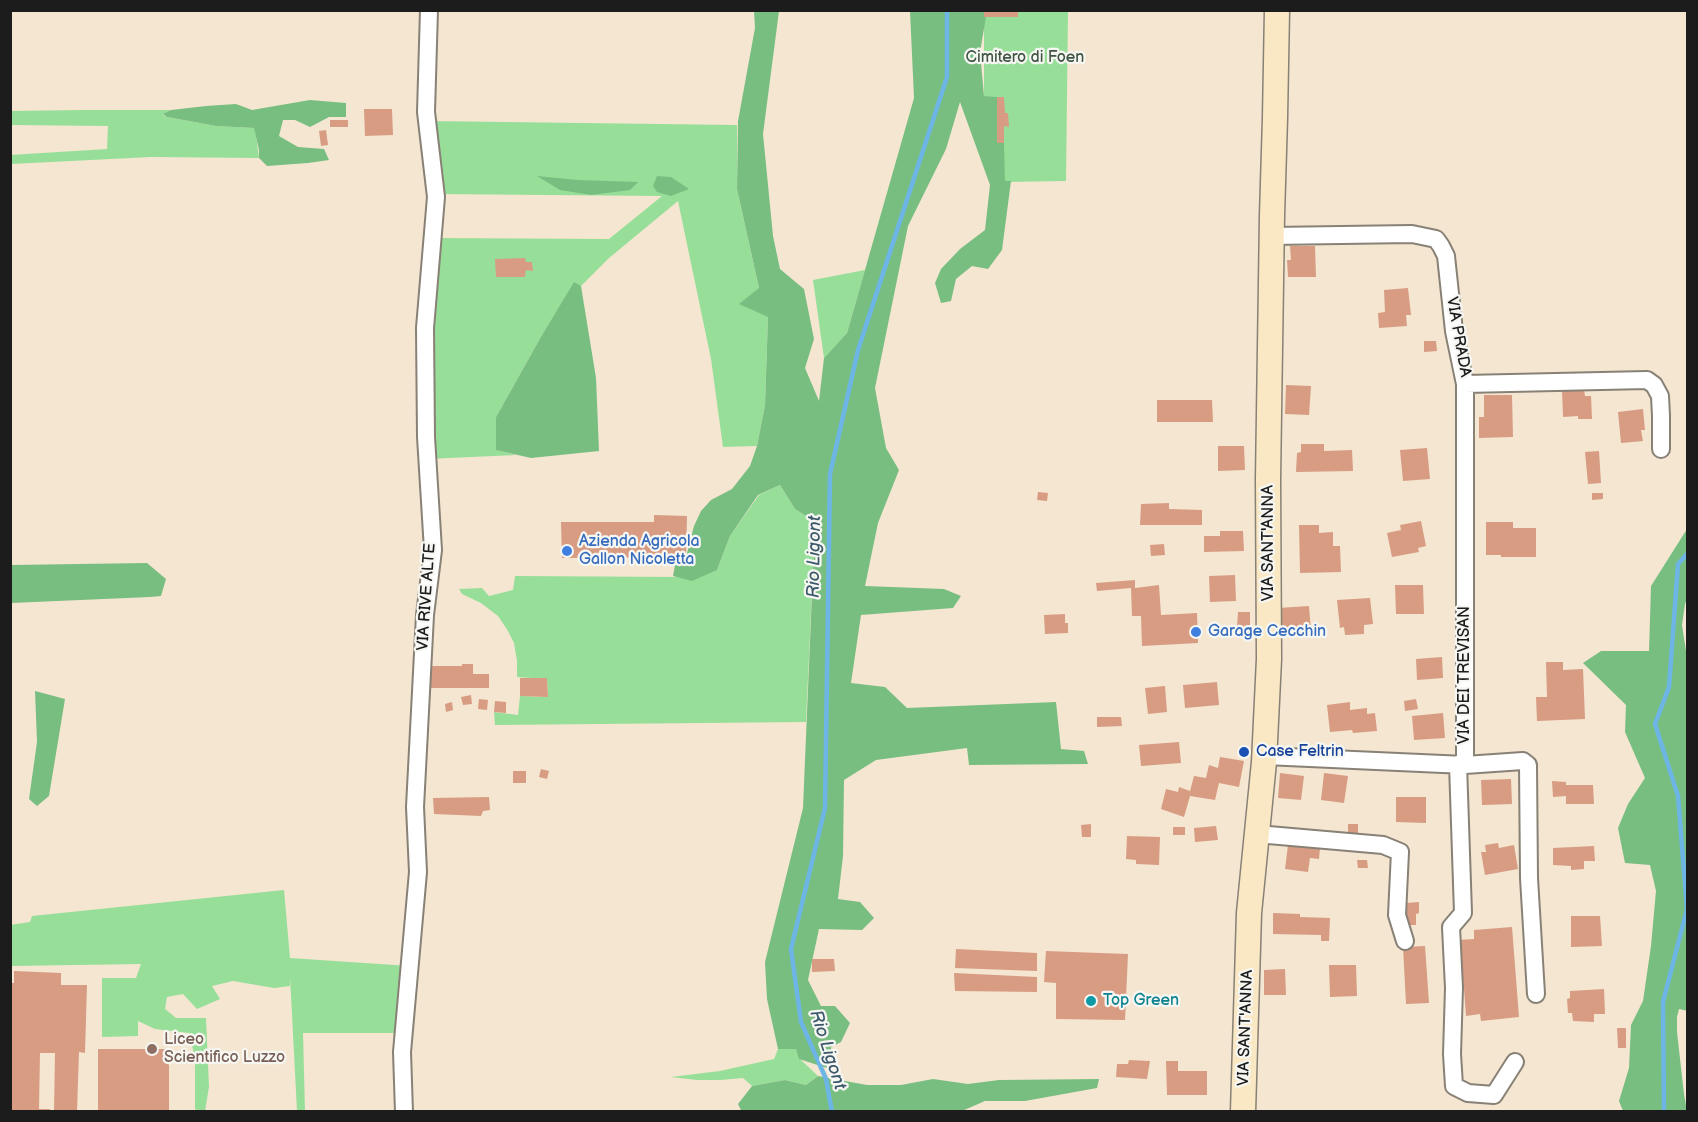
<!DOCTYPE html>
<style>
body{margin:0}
#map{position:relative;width:1698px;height:1122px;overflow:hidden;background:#f4e6d1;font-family:"Balsamiq Sans",sans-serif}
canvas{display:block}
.frame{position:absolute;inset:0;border:12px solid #1c1c1c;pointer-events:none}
</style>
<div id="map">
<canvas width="1698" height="1122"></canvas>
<div class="frame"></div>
</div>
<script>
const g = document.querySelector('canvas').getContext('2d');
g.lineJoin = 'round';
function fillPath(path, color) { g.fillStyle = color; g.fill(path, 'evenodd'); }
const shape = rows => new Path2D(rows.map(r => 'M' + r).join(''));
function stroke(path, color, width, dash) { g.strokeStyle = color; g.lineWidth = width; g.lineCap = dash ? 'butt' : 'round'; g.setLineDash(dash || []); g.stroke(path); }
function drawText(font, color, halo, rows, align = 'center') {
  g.font = font + ' "Balsamiq Sans",sans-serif'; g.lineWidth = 4.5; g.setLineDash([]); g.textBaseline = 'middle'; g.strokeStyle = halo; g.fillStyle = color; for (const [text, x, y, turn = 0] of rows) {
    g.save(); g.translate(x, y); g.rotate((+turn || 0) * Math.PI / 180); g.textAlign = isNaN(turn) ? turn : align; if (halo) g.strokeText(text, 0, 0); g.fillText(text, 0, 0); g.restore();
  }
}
fillPath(shape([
 [984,11,1068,11,1066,181,1005,182,997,143,997,98,984,96],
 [82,110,171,110,163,115,167,117,216,126,255,128,259,158,151,157,11,164,10,155,107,149,108,126,11,125,11,111],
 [427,121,737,125,737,189,759,288,768,316,765,405,757,446,723,447,711,359,678,201,609,258,581,286,574,283,542,335,496,417,497,450,516,455,427,459,432,238,609,239,662,196,435,194],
 [865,270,847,333,824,358,813,280],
 [780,485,795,509,815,522,806,722,495,725,494,712,518,715,520,696,548,697,547,679,517,677,517,661,514,643,508,631,498,616,481,603,462,594,459,589,482,588,489,596,513,590,515,576,682,577,717,570,730,536,759,495],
 [284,890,290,958,409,966,403,1033,303,1033,305,1111,297,1111,290,976,290,986,274,988,233,981,212,986,220,999,197,1009,183,994,167,997,165,1009,176,1018,206,1018,209,1087,205,1111,197,1111,195,1109,195,1058,189,1033,155,1029,138,1021,138,1036,102,1037,102,978,136,978,141,964,11,966,10,925,30,922,32,916],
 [778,1049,796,1049,800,1059,818,1076,806,1085,785,1080,752,1086,743,1078,721,1080,697,1080,671,1077,720,1071,774,1059]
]), '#97df99');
fillPath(shape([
 [754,11,779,11,763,134,773,236,780,269,804,289,814,339,805,368,819,401,824,358,847,333,914,98,910,11,987,11,980,52,984,96,997,97,997,143,1004,143,1005,181,1011,181,1002,250,988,269,972,266,956,279,951,301,941,303,935,283,941,269,960,249,985,230,990,185,960,102,946,149,908,226,875,388,886,448,899,470,878,523,865,586,944,589,961,596,953,608,861,615,851,683,885,687,907,708,1056,702,1061,749,1084,751,1088,764,969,765,967,748,876,760,844,780,843,856,838,899,860,902,874,918,862,930,819,929,808,980,821,1006,835,1006,850,1023,841,1042,831,1047,833,1070,799,1059,796,1049,778,1049,767,999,765,962,803,808,815,522,795,509,780,485,758,495,730,536,717,570,692,581,673,576,675,565,686,557,694,526,701,511,711,500,732,489,750,466,757,446,765,405,768,317,739,304,759,288,737,189,738,121,755,28],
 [310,100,346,103,346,117,329,117,310,127,295,120,283,120,279,136,298,147,324,149,329,160,308,163,267,166,259,158,259,150,254,128,216,126,167,117,163,114,171,110,206,106,236,104,252,110],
 [537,176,578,180,638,182,630,190,591,195,560,190],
 [657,176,671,177,689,189,671,196,657,192,653,186],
 [574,282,581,286,596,378,599,451,531,458,496,450,496,417,542,335],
 [1687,529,1687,599,1685,604,1682,625,1688,664,1688,1011,1679,1009,1677,1017,1677,1032,1684,1094,1687,1111,1623,1111,1619,1101,1629,1068,1631,1025,1643,1001,1651,946,1656,891,1650,865,1625,863,1618,828,1628,804,1645,778,1625,732,1626,705,1583,663,1601,651,1649,651,1651,586],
 [147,563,166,579,161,596,150,597,11,603,11,565],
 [35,691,65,699,49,796,37,806,29,799,37,742],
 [818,1076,867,1085,901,1085,933,1079,968,1084,999,1080,1099,1079,1097,1088,1025,1101,985,1101,962,1111,742,1112,738,1104,752,1086,785,1080,806,1085]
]), '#79be81');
stroke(shape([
 [832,1112,826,1079,801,1022,791,949,825,808,830,474,858,350,947,77,947,10],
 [1664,1112,1663,1002,1687,909,1678,796,1655,724,1669,687,1678,564,1688,553]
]), '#6db5e5', 4.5);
fillPath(shape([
 [984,10,1018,10,1018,17,984,17],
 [997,97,1004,97,1005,113,1008,113,1009,127,1004,126,1004,143,997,143],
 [364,109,392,109,393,135,365,136],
 [330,120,348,120,348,127,330,127],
 [326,130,328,145,321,146,319,131],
 [1290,246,1315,246,1316,277,1288,277,1287,260,1291,260],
 [525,258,526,262,532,262,533,271,526,270,525,277,496,277,495,259],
 [1408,288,1411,315,1406,315,1407,326,1379,328,1378,313,1385,312,1384,290],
 [1424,341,1436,341,1437,351,1424,352],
 [1286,385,1311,386,1309,415,1285,414],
 [1584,389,1585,396,1591,396,1592,419,1578,419,1578,416,1563,417,1562,390],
 [1484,395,1512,395,1513,437,1479,438,1479,417,1484,417],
 [1157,400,1212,400,1213,422,1157,422],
 [1643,409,1645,430,1641,430,1643,441,1621,443,1618,412],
 [1301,444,1324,444,1324,451,1352,450,1353,471,1296,472,1297,453,1301,452],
 [1218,446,1244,446,1245,470,1218,471],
 [1427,448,1430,479,1403,481,1400,450],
 [1599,451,1601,483,1588,484,1585,452],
 [1038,492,1048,493,1047,501,1037,500],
 [1592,493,1603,493,1603,499,1592,500],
 [1169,503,1169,509,1202,510,1202,525,1140,525,1141,504],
 [654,515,687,516,686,557,562,558,561,522,654,522],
 [1421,521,1426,546,1418,548,1419,552,1392,557,1387,533,1401,530,1400,525],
 [1486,522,1513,522,1513,528,1536,528,1536,557,1501,557,1501,555,1486,555],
 [1299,525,1319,525,1319,533,1333,532,1333,546,1340,546,1341,572,1300,573],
 [1220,531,1243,531,1244,551,1204,552,1204,536,1220,536],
 [1164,544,1165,555,1151,556,1150,545],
 [1235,575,1236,601,1210,602,1209,576],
 [1135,580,1135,588,1159,585,1161,615,1197,613,1198,643,1142,646,1141,616,1132,616,1131,588,1097,591,1096,583],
 [1395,585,1423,585,1424,614,1396,614],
 [1370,598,1373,624,1364,625,1364,634,1345,635,1344,627,1340,628,1337,600],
 [1309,606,1311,632,1280,634,1278,608],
 [1238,612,1250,612,1250,627,1237,627],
 [1065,614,1065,623,1068,623,1068,633,1045,634,1044,615],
 [1442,657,1443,678,1417,680,1416,659],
 [1546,662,1563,662,1563,670,1583,669,1585,719,1537,721,1536,697,1547,697],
 [462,664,473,664,473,674,489,674,489,688,427,688,427,666,462,666],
 [520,678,547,678,548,697,520,696],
 [1217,682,1219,705,1185,708,1183,685],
 [1165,686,1167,712,1148,714,1145,688],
 [471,695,472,704,463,705,461,697],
 [479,699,488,700,487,710,478,709],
 [1416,699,1418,709,1405,711,1404,701],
 [495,701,506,702,506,713,494,712],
 [452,702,453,710,446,712,445,704],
 [1350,702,1350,710,1367,708,1367,714,1375,713,1377,731,1353,733,1352,730,1330,732,1327,705],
 [1443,713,1445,738,1414,740,1412,716],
 [1097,717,1121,717,1122,726,1097,727],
 [1179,742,1181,763,1141,766,1139,745],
 [1220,757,1244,761,1239,787,1219,783,1215,800,1190,796,1184,817,1161,809,1166,789,1178,792,1179,787,1190,791,1194,776,1206,778,1209,765,1218,768],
 [541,769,549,771,547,779,539,777],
 [513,771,526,771,526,783,513,783],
 [1280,773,1304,776,1301,800,1278,798],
 [1324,773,1348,776,1344,803,1321,800],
 [1511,779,1512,804,1482,805,1481,780],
 [1552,781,1566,782,1566,785,1593,785,1594,804,1566,804,1566,796,1553,797],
 [489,797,490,810,483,811,481,816,434,814,433,798],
 [1396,797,1426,797,1426,823,1396,822],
 [1091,824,1091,837,1082,837,1081,825],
 [1348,824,1358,824,1358,833,1348,833],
 [1216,826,1218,840,1195,842,1194,828],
 [1173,827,1185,827,1185,835,1173,835],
 [1127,836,1160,837,1159,865,1136,864,1136,860,1126,859],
 [1498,843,1499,848,1514,845,1518,869,1485,875,1481,852,1486,852,1485,845],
 [1288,845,1320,848,1319,859,1310,858,1308,872,1285,869],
 [1594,846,1595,861,1584,861,1584,869,1571,870,1571,866,1553,865,1553,848],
 [1357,860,1367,860,1368,868,1358,868],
 [1419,902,1419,913,1416,914,1416,925,1407,925,1406,903],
 [1273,913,1300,914,1300,917,1330,918,1329,941,1321,941,1321,935,1273,934],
 [1571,916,1600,916,1602,946,1571,947],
 [1512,927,1519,1017,1481,1021,1480,1014,1466,1016,1464,989,1461,989,1457,940,1474,939,1474,930],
 [1425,946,1429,1003,1406,1004,1403,947],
 [956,949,1037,953,1037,971,955,968],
 [1046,951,1128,954,1125,1020,1056,1019,1056,983,1044,982],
 [812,959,834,959,835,971,812,972],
 [1329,965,1356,965,1357,996,1330,997],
 [1285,969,1286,995,1264,995,1264,970],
 [14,971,61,973,61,985,87,985,85,1053,79,1052,77,1112,54,1112,55,1053,40,1053,39,1109,50,1109,50,1112,10,1112,10,983,14,983],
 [954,973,1037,977,1037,992,955,991],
 [1604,989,1605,1014,1594,1014,1594,1022,1573,1021,1572,1013,1568,1013,1567,999,1570,998,1570,991],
 [1617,1028,1626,1028,1626,1048,1618,1048],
 [98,1049,169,1049,169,1110,98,1111],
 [1129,1060,1150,1061,1147,1079,1116,1077,1117,1064,1128,1064],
 [1166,1061,1178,1061,1178,1071,1207,1071,1207,1095,1167,1095]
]), '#d89c83');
const street = shape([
 [1465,384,1647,380,1654,385,1660,396,1661,416,1661,449],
 [1265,756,1465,765,1465,384,1454,331,1446,256,1441,246,1436,239,1412,234,1271,236],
 [1458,764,1463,913,1451,927,1454,988,1452,1054,1454,1086,1468,1093,1494,1095,1515,1062],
 [1465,765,1523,761,1528,765,1529,878,1536,994],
 [1257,834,1383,845,1400,852,1397,915,1405,941],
 [404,1112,402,1052,418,872,415,807,425,615,433,550,426,437,425,328,436,197,426,112,429,10]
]);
const secondary = shape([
 [1243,1112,1249,913,1264,762,1269,659,1268,479,1272,216,1275,118,1277,10]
]);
stroke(street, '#888176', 20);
stroke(secondary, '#888176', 27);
stroke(street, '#fff', 16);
stroke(secondary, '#fae7c3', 24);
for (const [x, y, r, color] of [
 [567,551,6,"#3f7fe0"],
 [1196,632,6,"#3f7fe0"],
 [1244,752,6,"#1a4fb4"],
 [1091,1001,6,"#0f9aa8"],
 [152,1049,6,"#8d6e63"]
]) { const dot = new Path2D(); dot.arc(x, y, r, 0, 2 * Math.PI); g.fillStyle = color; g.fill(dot); stroke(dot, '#f6f6f2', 2); }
drawText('16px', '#415642', '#f6f6f2', [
 ["Cimitero di Foen",1025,58]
]);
drawText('16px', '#1c1c1c', '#f6f6f2', [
 ["VIA PRADA",1458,337,80],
 ["VIA SANT'ANNA",1269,543,-90],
 ["VIA RIVE ALTE",427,597,-86],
 ["VIA DEI TREVISAN",1465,675,-90],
 ["VIA SANT'ANNA",1246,1028,-88]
]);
drawText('16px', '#366cbe', '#f6f6f2', [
 ["Azienda Agricola",579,542],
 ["Gallon Nicoletta",579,560],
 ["Garage Cecchin",1208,632]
], 'left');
drawText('16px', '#164399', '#f6f6f2', [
 ["Case Feltrin",1256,752]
], 'left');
drawText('16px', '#0d838f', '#f6f6f2', [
 ["Top Green",1103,1001]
], 'left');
drawText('16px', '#785e54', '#f6f6f2', [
 ["Liceo",164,1040],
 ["Scientifico Luzzo",164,1058]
], 'left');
drawText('italic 18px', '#3c596c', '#f6f6f2', [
 ["Rio Ligont",815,557,-89],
 ["Rio Ligont",827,1050,72]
]);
</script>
